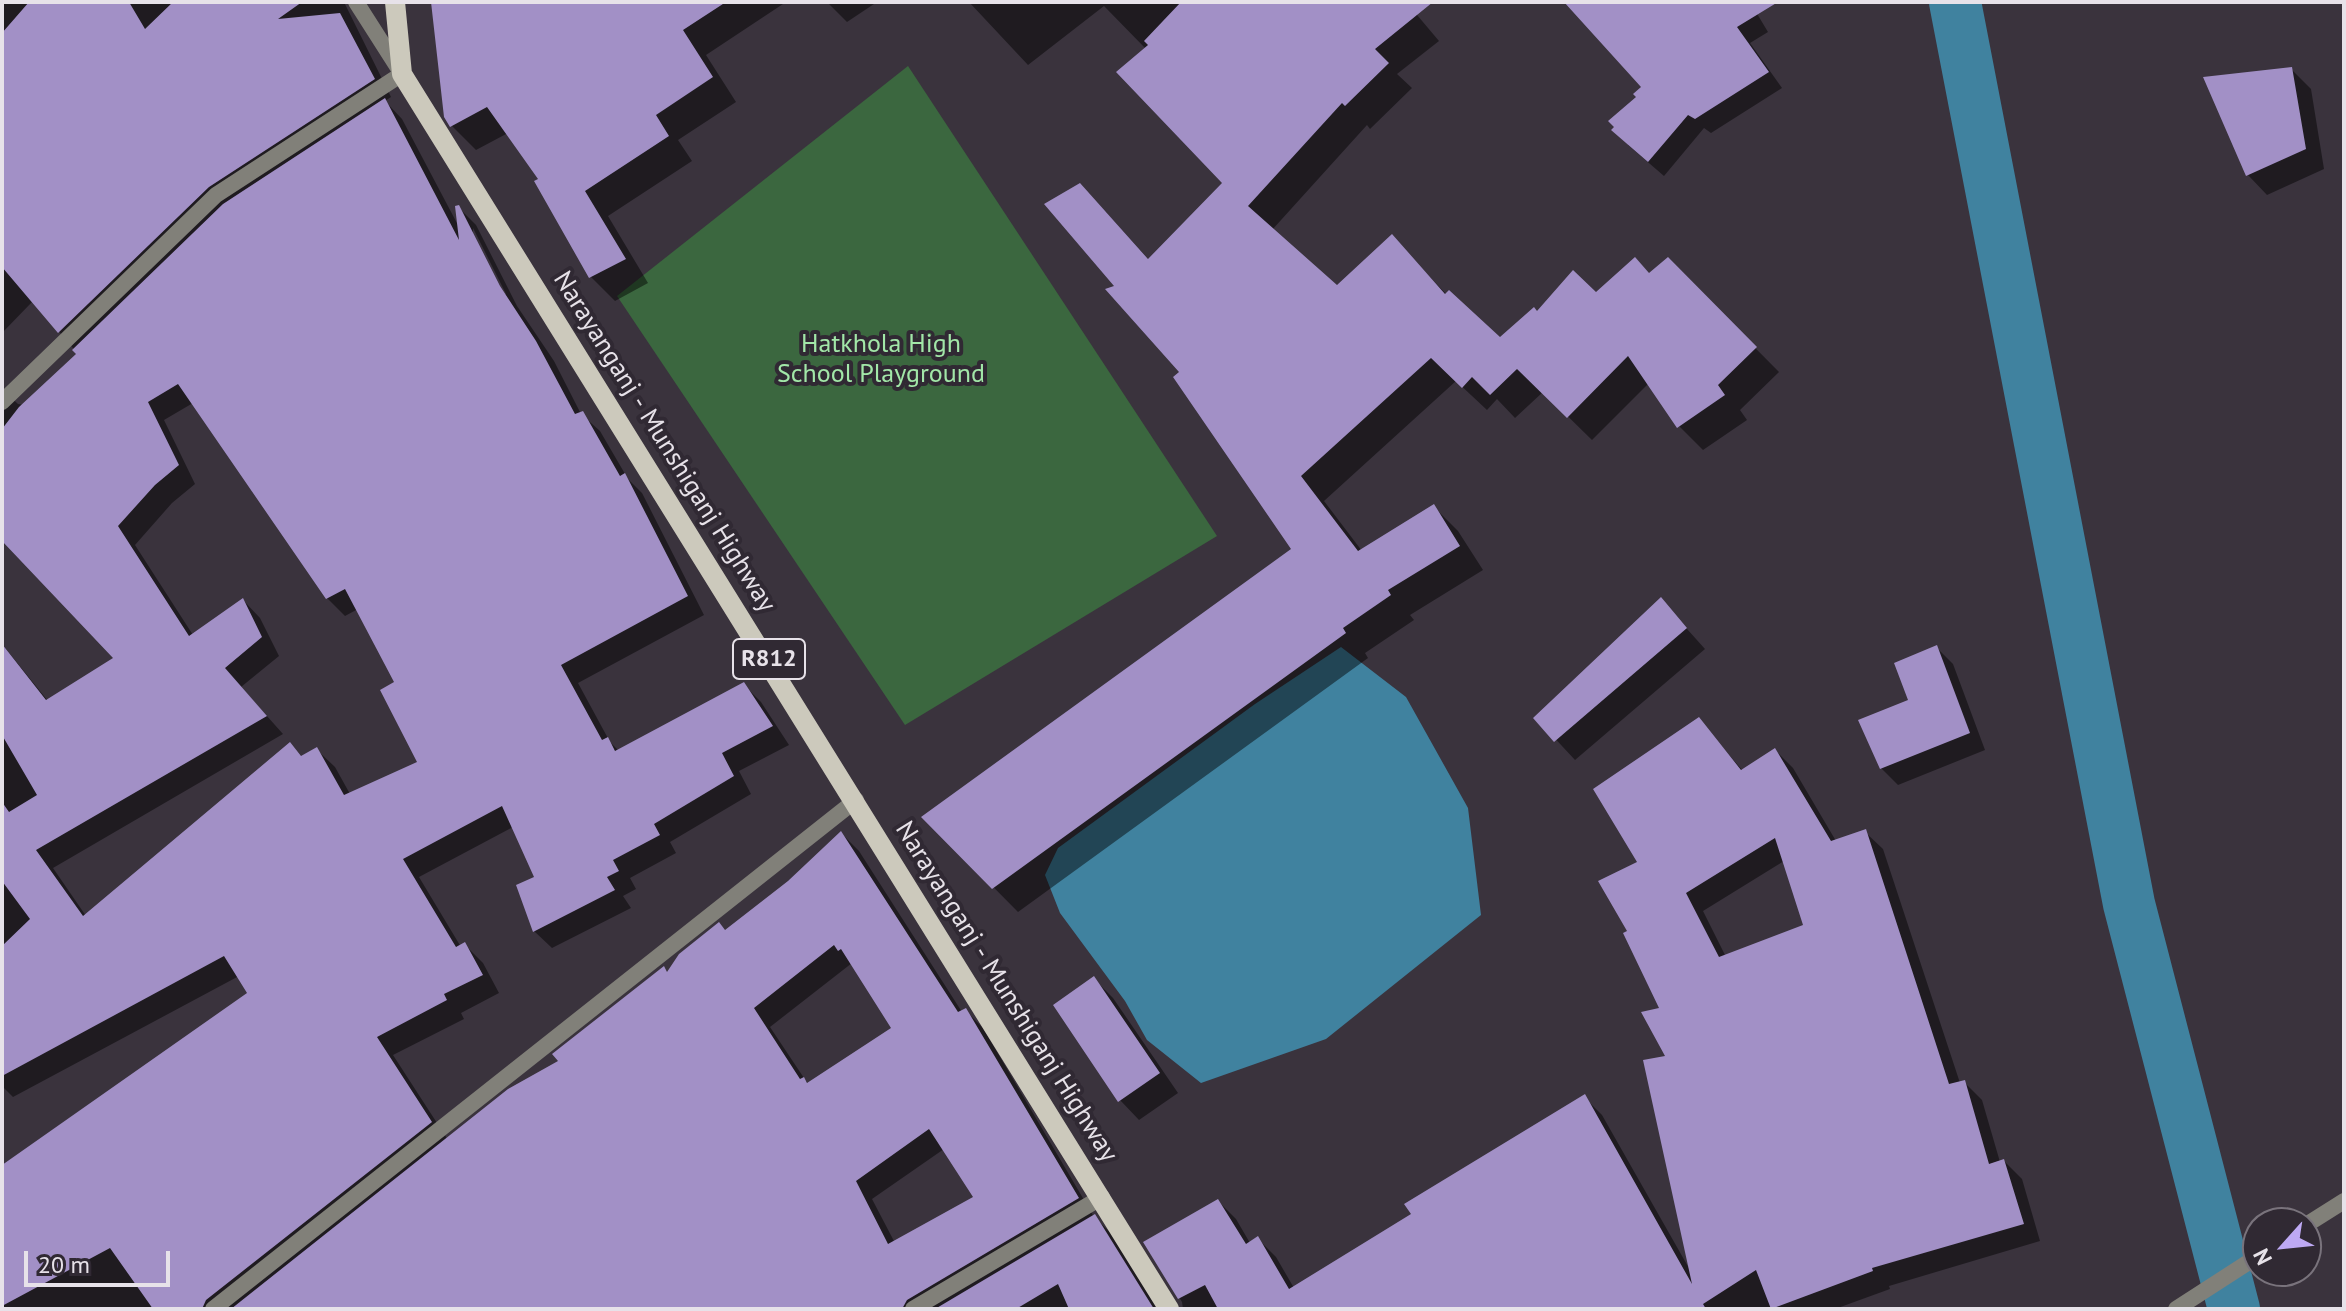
<!DOCTYPE html>
<style>
body{margin:0}
#map{position:relative;width:2346px;height:1311px;overflow:hidden;background:#3a333d;font-family:"PT Sans",sans-serif}
canvas{display:block}
.frame{position:absolute;inset:0;border:4px solid #e7e2e9;pointer-events:none}
.north{position:absolute;left:2242px;top:1207px;width:80px;height:80px;box-sizing:border-box;background:#302933;border:2px solid #79737c;border-radius:50%;rotate:243deg;font-size:22px;font-weight:700;line-height:32px;text-align:center;color:#e7e2e9}
.north::after{content:'';display:block;margin:auto;width:28px;height:36px;background:#bea9f4;clip-path:polygon(50% 0,100% 100%,50% 72%,0 100%)}
.scale{position:absolute;left:24px;top:1251px;width:146px;height:36px;box-sizing:border-box;border:4px solid #e7e2e9;border-top:0;padding-left:10px;font-size:24px;line-height:28px;white-space:nowrap;color:#e7e2e9;-webkit-text-stroke:6px #302933;paint-order:stroke}
</style>
<div id="map">
<canvas width="2346" height="1311"></canvas>
<div class="frame"></div>
<div class="north">N</div>
<div class="scale">20 m</div>
</div>
<script>
const g = document.querySelector('canvas').getContext('2d');
g.lineJoin = 'round';
function fillPath(path, color) { g.fillStyle = color; g.fill(path, 'evenodd'); }
const shape = rows => new Path2D(rows.map(r => 'M' + r).join(''));
function stroke(path, color, width, dash) { g.strokeStyle = color; g.lineWidth = width; g.lineCap = dash ? 'butt' : 'round'; g.setLineDash(dash || []); g.stroke(path); }
function drawText(font, color, halo, rows, align = 'center') {
  g.font = font + ' "PT Sans",sans-serif'; g.lineWidth = 8; g.setLineDash([]); g.textBaseline = 'middle'; g.strokeStyle = halo; g.fillStyle = color; for (const [text, x, y, turn = 0] of rows) {
    g.save(); g.translate(x, y); g.rotate((+turn || 0) * Math.PI / 180); g.textAlign = isNaN(turn) ? turn : align; if (halo) g.strokeText(text, 0, 0); g.fillText(text, 0, 0); g.restore();
  }
}
fillPath(shape([
 [908,66,1217,536,905,725,617,296]
]), '#3b673f');
fillPath(shape([
 [1341,647,1406,697,1468,808,1481,915,1326,1039,1201,1083,1147,1040,1125,1001,1060,913,1045,875,1058,848,1255,704]
]), '#40829f');
fillPath(shape([
 [2,2,344,2,391,97,385,101,402,119,459,227,458,207,476,225,517,306,554,361,581,414,600,431,628,479,642,493,704,615,578,683,610,742,619,751,743,684,761,702,789,745,739,771,751,794,670,842,676,853,630,878,636,889,623,896,631,908,552,948,534,931,536,878,513,827,419,877,461,947,465,945,483,963,499,993,461,1013,464,1019,393,1055,448,1140,561,1062,669,974,789,883,841,833,859,851,962,1012,965,1010,983,1028,1094,1217,1112,1234,1159,1309,2,1309,2,1165,249,993,239,976,13,1097,2,1086,2,644,48,701,116,658,2,538,2,389,18,404,24,405,78,354,33,301,2,333],
 [473,228,506,294,503,296,473,237],
 [193,403,327,598,345,616,358,609,397,683,420,763,350,794,335,767,317,750,86,916,53,868,283,734,241,687,279,656,260,618,243,600,193,635,135,545,172,503,195,484,164,420],
 [852,963,893,1029,808,1084,770,1027],
 [944,1149,976,1198,895,1243,872,1199],
 [453,2,786,2,706,55,736,102,678,140,692,161,608,216,648,283,615,301,591,277,541,180,508,133,476,150,452,126,446,117],
 [827,2,877,2,847,22],
 [969,2,1421,2,1412,9,1439,41,1397,74,1412,88,1370,129,1367,125,1272,230,1337,288,1392,237,1447,295,1500,340,1538,313,1650,275,1668,260,1779,372,1740,410,1747,420,1703,450,1679,426,1649,383,1592,440,1543,392,1515,418,1497,399,1487,410,1456,381,1324,501,1362,551,1434,507,1458,531,1483,570,1410,615,1414,620,1365,653,1368,658,1018,912,924,817,1294,549,1182,373,1117,287,1104,210,1150,261,1224,183,1146,49,1104,6,1028,65],
 [1567,2,1750,2,1768,32,1750,43,1782,88,1711,133,1704,128,1664,176,1628,145,1644,87],
 [2291,69,2311,89,2324,169,2267,195,2248,175],
 [1661,600,1705,649,1575,760,1536,718],
 [1936,647,1953,664,1985,750,1898,785,1881,768],
 [1699,720,1743,771,1775,750,1793,768,1836,841,1865,832,1883,849,1960,1083,1964,1082,1982,1100,2000,1162,2004,1161,2022,1179,2040,1241,1889,1286,1890,1289,1835,1309,1183,1309,1182,1302,1145,1242,1218,1201,1236,1219,1250,1243,1258,1239,1276,1257,1294,1288,1414,1214,1584,1097,1602,1115,1690,1270,1662,1009,1630,932,1640,863],
 [1784,861,1806,926,1726,957,1703,911],
 [1094,979,1113,998,1178,1093,1139,1120,1120,1100]
]), '#0007');
stroke(shape([
 [1955,2,2129,904,2234,1309]
]), '#40829f', 52);
fillPath(shape([
 [29,2,129,2,145,29,173,2,302,2,278,19,340,13,375,79,209,187,58,333,2,267,2,33],
 [431,2,726,2,683,30,713,77,656,115,669,136,585,191,626,259,589,278,534,181,538,179,487,107,450,127,444,117],
 [1181,2,1433,2,1375,49,1389,63,1345,106,1342,103,1248,206,1337,285,1392,234,1445,294,1449,290,1500,337,1534,307,1537,311,1573,270,1596,292,1635,257,1649,273,1668,257,1757,347,1718,385,1725,395,1677,428,1628,356,1567,418,1517,369,1490,395,1472,377,1462,388,1431,358,1301,476,1358,551,1434,504,1460,546,1388,590,1391,595,1343,628,1346,633,992,889,921,817,1291,549,1173,377,1179,372,1105,289,1114,286,1044,204,1080,183,1148,259,1222,183,1116,72,1148,45,1144,41],
 [1564,2,1778,2,1737,27,1769,72,1695,119,1688,115,1648,162,1611,130,1614,127,1608,121,1636,97,1633,94,1641,87],
 [2292,67,2306,149,2246,176,2203,77],
 [385,98,459,240,455,206,459,205,500,286,536,341,575,414,583,411,620,476,625,473,688,596,561,665,602,740,608,737,615,751,744,682,773,726,722,753,734,776,654,824,660,835,613,860,619,871,607,877,615,890,533,932,516,885,534,877,502,806,403,859,456,947,465,942,483,975,444,994,447,1000,377,1037,432,1122,206,1300,202,1309,153,1309,110,1248,2,1306,2,1165,247,993,224,956,2,1076,2,946,30,919,2,881,2,802,9,812,37,795,2,735,2,644,46,700,113,658,2,541,2,429,19,407,76,354,72,350,223,204],
 [178,384,326,599,345,589,394,682,380,690,417,762,344,795,317,747,301,756,290,742,83,916,36,850,267,716,225,668,262,637,243,598,189,636,118,526,155,485,179,465,148,402],
 [1661,597,1687,628,1554,742,1533,718],
 [1937,645,1970,733,1880,769,1858,720,1908,700,1894,663],
 [1699,717,1741,770,1775,748,1831,841,1866,829,1949,1084,1965,1080,1989,1164,2004,1159,2024,1224,1872,1268,1873,1271,1771,1309,1756,1270,1703,1304,1706,1309,1218,1309,1205,1285,1178,1299,1143,1242,1218,1199,1246,1244,1258,1236,1289,1289,1411,1214,1404,1204,1585,1094,1692,1284,1643,1060,1665,1056,1641,1012,1659,1008,1623,933,1627,931,1598,881,1637,862,1593,789],
 [1775,838,1803,925,1719,957,1686,893],
 [841,831,958,1012,966,1008,1079,1198,907,1300,902,1309,231,1309,508,1089,558,1061,552,1054,664,966,667,972,679,954,719,922,725,930,788,881],
 [834,945,838,951,841,949,891,1028,807,1083,804,1077,800,1079,754,1008],
 [929,1129,973,1197,888,1244,856,1181],
 [1094,976,1160,1073,1118,1102,1053,1005],
 [1095,1214,1154,1309,1069,1309,1058,1284,1016,1309,935,1309]
]), '#a290c6');
stroke(shape([
 [2,402,216,195,402,74],
 [2306,1225,2344,1201],
 [213,1309,856,800],
 [913,1309,1102,1197],
 [2176,1309,2258,1256]
]), '#818079', 16);
stroke(shape([
 [356,2,400,71]
]), '#818079', 16);
stroke(shape([
 [395,2,402,74,1169,1309]
]), '#ccc9bc', 20);
for (const [x, y, w] of [
 [769,659,72]
]) { const box = new Path2D(); box.roundRect(x - w / 2, y - 20, w, 40, 6); g.fillStyle = '#302933'; g.fill(box); stroke(box, '#e7e2e9', 2); }
drawText('bold 24px', '#e7e2e9', null, [
 ["R812",769,659]
]);
drawText('26px', '#a2e7a8', '#302933', [
 ["Hatkhola High",881,345],
 ["School Playground",881,375]
]);
drawText('26px', '#e7e2e9', '#302933', [
 ["Narayanganj - Munshiganj Highway",664,442,58],
 ["Narayanganj - Munshiganj Highway",1006,992,58]
]);
</script>
